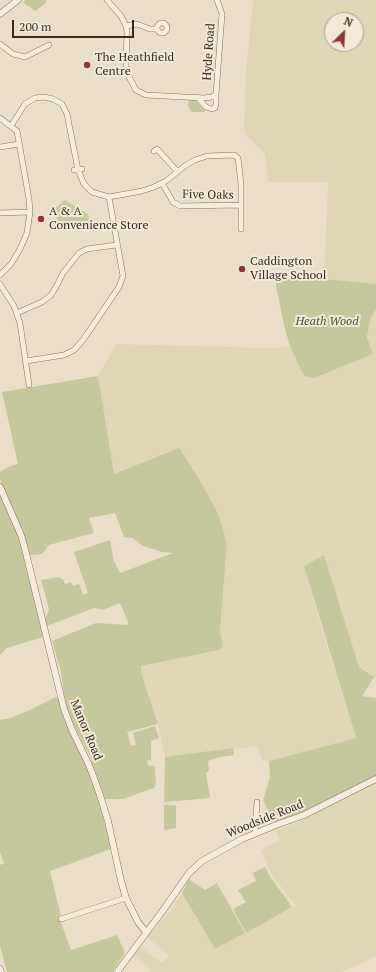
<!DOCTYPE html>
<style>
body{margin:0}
#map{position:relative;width:376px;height:972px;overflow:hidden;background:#ebdec8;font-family:"PT Serif",serif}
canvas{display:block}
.north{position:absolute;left:324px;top:12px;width:40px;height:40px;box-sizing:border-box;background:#f3e9d7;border:1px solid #a89d8e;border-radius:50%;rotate:24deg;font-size:11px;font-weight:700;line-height:16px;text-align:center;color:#372a21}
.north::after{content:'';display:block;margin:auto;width:14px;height:18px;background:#8e343a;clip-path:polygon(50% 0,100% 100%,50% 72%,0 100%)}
.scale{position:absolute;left:12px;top:20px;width:122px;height:18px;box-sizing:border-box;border:2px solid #372a21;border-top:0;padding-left:5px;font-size:12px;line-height:14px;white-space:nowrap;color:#372a21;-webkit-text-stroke:3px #f3e9d7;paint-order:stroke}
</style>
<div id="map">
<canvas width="376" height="972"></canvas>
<div class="north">N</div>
<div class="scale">200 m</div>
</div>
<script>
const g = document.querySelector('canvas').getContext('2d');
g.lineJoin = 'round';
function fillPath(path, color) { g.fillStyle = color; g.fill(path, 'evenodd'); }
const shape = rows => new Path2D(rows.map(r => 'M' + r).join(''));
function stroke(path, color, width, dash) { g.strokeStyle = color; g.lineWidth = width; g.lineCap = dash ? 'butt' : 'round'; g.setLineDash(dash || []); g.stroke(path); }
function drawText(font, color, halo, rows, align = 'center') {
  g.font = font + ' "PT Serif",serif'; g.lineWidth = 4; g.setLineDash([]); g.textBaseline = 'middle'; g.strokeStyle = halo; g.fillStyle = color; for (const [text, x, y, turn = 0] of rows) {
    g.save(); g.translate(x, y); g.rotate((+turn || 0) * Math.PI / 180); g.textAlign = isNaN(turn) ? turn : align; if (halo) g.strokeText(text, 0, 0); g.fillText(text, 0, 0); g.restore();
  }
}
fillPath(shape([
 [253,0,376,0,376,284,324,279,328,182,268,182,265,154,244,133,246,71],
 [332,20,356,20,356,44,332,44],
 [376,309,376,678,359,667,324,555,304,566,321,627,356,738,269,761,262,760,257,746,165,757,158,724,141,673,141,666,219,650,223,646,220,630,227,544,219,515,198,477,179,448,114,474,98,376,116,344,265,348,290,347,304,376,367,340,371,318],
 [376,784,376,955,361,964,339,972,151,972,133,954,139,946,162,963,169,955,147,937,172,909,182,893,215,949,292,907,296,906,272,875,261,850,279,840,276,829,290,826]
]), '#dfd6b6');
fillPath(shape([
 [26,0,47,0,45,4,35,11,23,2],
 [189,99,195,100,206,112,192,112,188,106],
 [65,200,88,214,90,226,57,230,56,207],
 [274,276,314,278,376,284,376,309,371,318,367,337,373,354,314,378,304,376,290,347,284,325],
 [98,376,114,474,179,448,198,477,219,515,227,544,220,630,223,646,219,650,141,666,141,673,158,724,127,732,131,746,136,745,133,733,155,726,159,738,151,741,151,760,148,760,147,762,149,766,152,765,155,767,156,784,154,788,123,799,105,799,90,756,68,714,65,703,61,671,52,641,96,623,129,625,120,603,103,610,94,608,47,626,45,619,49,609,41,580,59,577,63,579,65,584,71,582,73,586,79,584,83,595,88,593,74,552,110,540,114,561,120,573,173,553,162,552,143,546,133,538,124,537,115,513,89,518,94,533,49,545,42,554,30,555,28,546,0,479,0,472,10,466,18,464,2,392],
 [0,495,17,533,24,556,43,637,7,648,0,655],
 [324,555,359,667,374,677,362,696,376,698,376,776,297,816,274,822,263,800,270,777,269,761,356,738,304,566],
 [56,697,58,698,66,723,89,770,101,808,111,849,50,871,61,916,59,917,71,950,117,935,125,953,112,972,7,972,0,946,0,865,4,863,0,852,0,720,11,718,30,710],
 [233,748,234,755,220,757,208,761,209,770,206,773,210,798,164,802,165,757],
 [164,805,176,805,176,828,164,830],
 [265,867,269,875,292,907,246,933,233,909,246,902,238,890,256,881,253,873],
 [189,879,205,890,217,883,245,933,215,949,182,893]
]), '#c5c89d');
const minor = shape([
 [107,0,121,16,126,26,127,32,126,66,128,75,136,90,146,95,204,98,212,97,216,94,222,14,217,0],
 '157 28a5 5 0 1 1 10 0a5 5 0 1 1-10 0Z',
 [126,26,137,24,150,29,157,29],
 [0,44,13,54,25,57,49,45],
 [197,97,206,107,212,109,215,108,216,104,216,94],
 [0,118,17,131,29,199,30,212,27,233,20,249,11,264,0,275],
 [11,126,25,104,35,98,44,97,53,99,62,104,67,114,78,170,84,184,92,192,109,197,142,191,154,187,166,181,186,165,195,160,207,156,234,155,238,158,241,184,241,229],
 [0,147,19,144],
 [154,151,157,149,177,171],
 [74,170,82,169],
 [162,183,173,202,180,206,241,205],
 [0,213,30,212],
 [0,284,14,306,20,323,29,385],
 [17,313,42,302,51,295,56,287,63,273,79,253,87,249,116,245],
 [26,361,64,355,74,350,83,340,119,287,123,276,109,197],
 [255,833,257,802],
 [61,919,126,898]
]);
const tertiary = shape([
 [0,14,18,0],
 [0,487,21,535,25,549,64,709,72,730,89,765,99,792,108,821,121,881,126,898,138,922,146,932],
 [0,969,1,972],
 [117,972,164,909,189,873,202,861,242,839,276,825,304,815,376,779]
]);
stroke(minor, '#85715f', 6);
stroke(tertiary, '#85715f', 7);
stroke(minor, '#f6ecdb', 5);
stroke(tertiary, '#f6ecdb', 6);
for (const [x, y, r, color] of [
 [87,65,4,"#8e343a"],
 [41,219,4,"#8e343a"],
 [242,269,4,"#8e343a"]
]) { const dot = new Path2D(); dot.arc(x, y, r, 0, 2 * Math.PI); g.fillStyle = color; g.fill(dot); stroke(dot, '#f3e9d7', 1.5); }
drawText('12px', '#372a21', '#f3e9d7', [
 ["Hyde Road",209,52,-86],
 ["Five Oaks",208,195,1],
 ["Manor Road",86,730,67],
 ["Woodside Road",265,819,-22]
]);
drawText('12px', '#372a21', '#f3e9d7', [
 ["The Heathfield",95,58],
 ["Centre",95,72],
 ["A & A",49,212],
 ["Convenience Store",49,226],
 ["Caddington",250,262],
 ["Village School",250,276]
], 'left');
drawText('italic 12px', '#4a512a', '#f3e9d7', [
 ["Heath Wood",327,322]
]);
</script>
